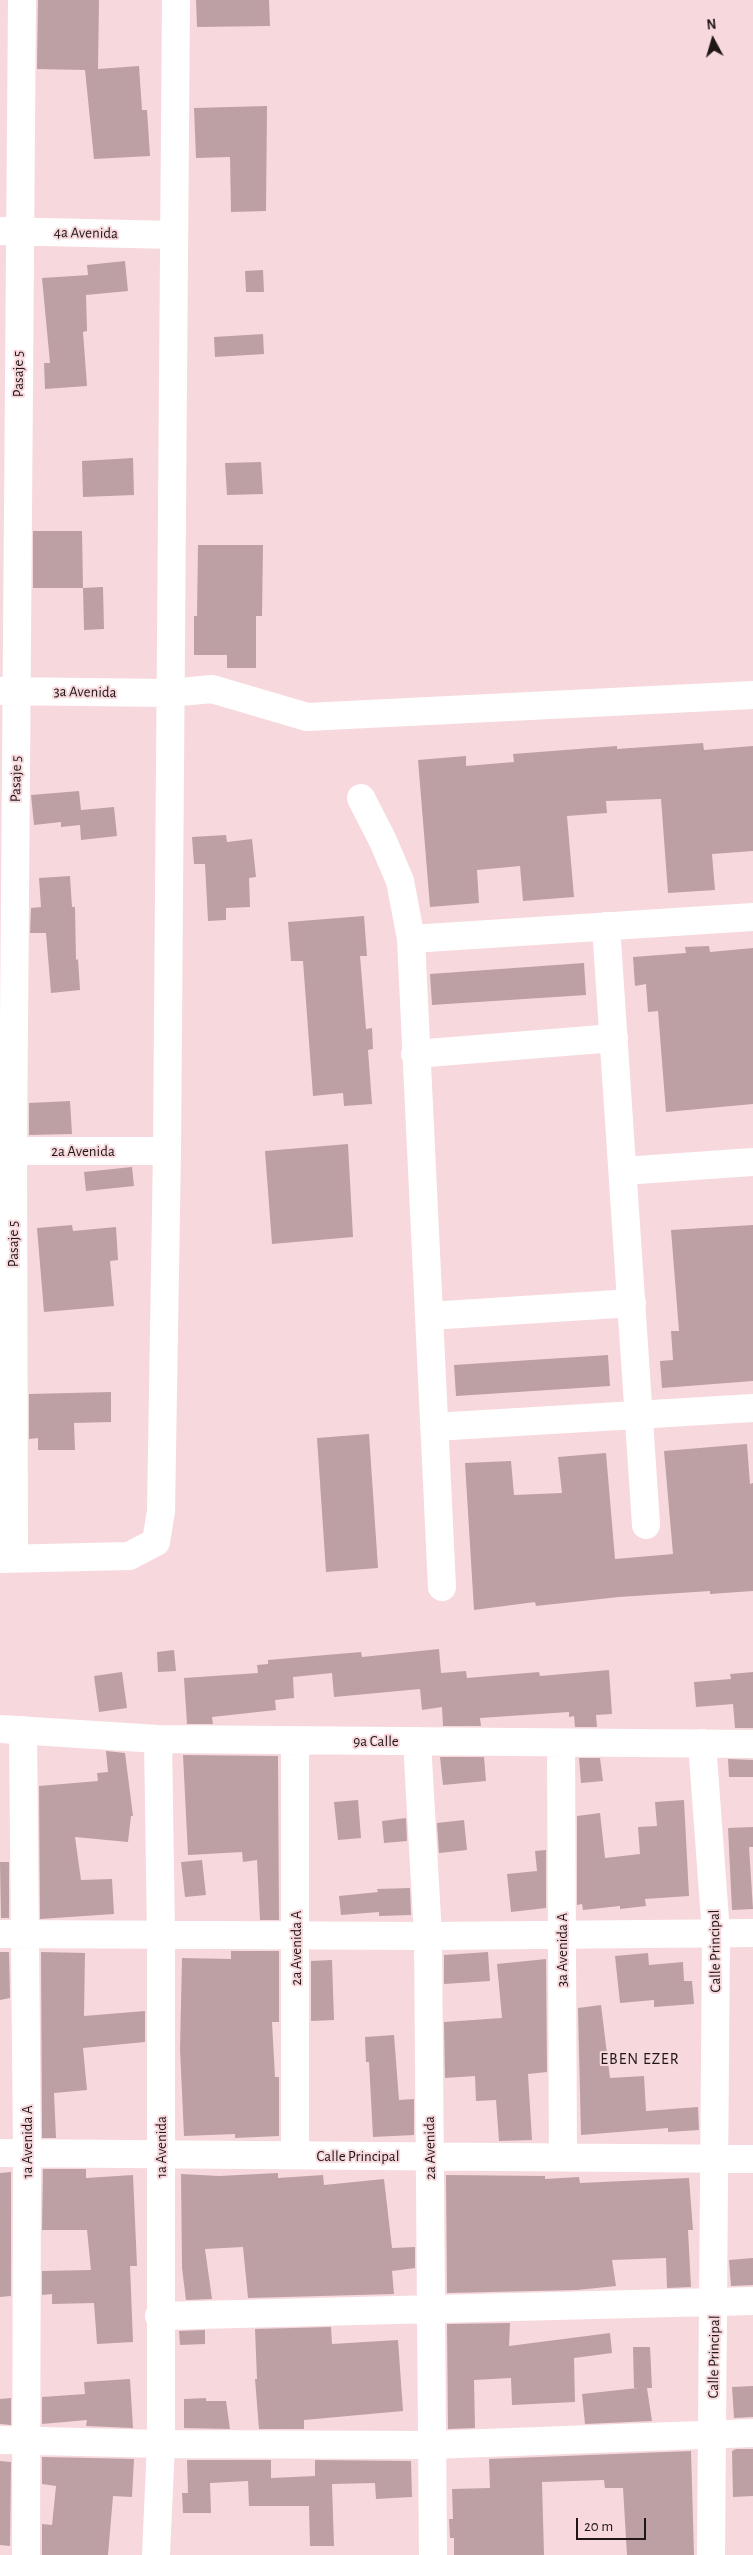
<!DOCTYPE html>
<style>
body{margin:0}
#map{position:relative;width:753px;height:2555px;overflow:hidden;background:#f7d9dd;font-family:"Alegreya Sans",sans-serif}
canvas{display:block}
.north{position:absolute;left:688px;top:15px;width:50px;height:50px;-webkit-text-stroke:4px #f7d9dd;paint-order:stroke;rotate:354deg;font-size:14px;font-weight:700;line-height:20px;text-align:center;color:#201617}
.north::after{content:'';display:block;margin:auto;width:18px;height:22px;background:#201617;clip-path:polygon(50% 0,100% 100%,50% 72%,0 100%)}
.scale{position:absolute;left:576px;top:2518px;width:70px;height:22px;box-sizing:border-box;border:2px solid #201617;border-top:0;padding-left:6px;font-size:15px;line-height:18px;white-space:nowrap;color:#201617;-webkit-text-stroke:4px #f7d9dd;paint-order:stroke}
</style>
<div id="map">
<canvas width="753" height="2555"></canvas>
<div class="north">N</div>
<div class="scale">20 m</div>
</div>
<script>
const g = document.querySelector('canvas').getContext('2d');
g.lineJoin = 'round';
function fillPath(path, color) { g.fillStyle = color; g.fill(path, 'evenodd'); }
const shape = rows => new Path2D(rows.map(r => 'M' + r).join(''));
function stroke(path, color, width, dash) { g.strokeStyle = color; g.lineWidth = width; g.lineCap = dash ? 'butt' : 'round'; g.setLineDash(dash || []); g.stroke(path); }
function drawText(font, color, halo, rows, align = 'center') {
  g.font = font + ' "Alegreya Sans",sans-serif'; g.lineWidth = 4; g.setLineDash([]); g.textBaseline = 'middle'; g.strokeStyle = halo; g.fillStyle = color; for (const [text, x, y, turn = 0] of rows) {
    g.save(); g.translate(x, y); g.rotate((+turn || 0) * Math.PI / 180); g.textAlign = isNaN(turn) ? turn : align; if (halo) g.strokeText(text, 0, 0); g.fillText(text, 0, 0); g.restore();
  }
}
fillPath(shape([
 [38,0,99,0,98,69,139,66,142,110,147,110,150,156,94,159,85,70,37,69],
 [196,0,269,0,270,26,197,27],
 [267,106,266,211,231,212,230,157,196,158,194,108],
 [125,261,128,291,86,295,87,331,83,332,87,386,45,389,44,363,50,363,42,278,88,275,87,265],
 [263,270,264,292,246,292,245,271],
 [263,334,264,354,215,357,214,337],
 [133,458,134,495,83,497,82,461],
 [261,462,263,494,227,495,225,463],
 [33,531,82,531,83,588,33,588],
 [198,545,263,545,262,616,256,616,256,668,227,668,227,655,194,655,194,616,197,616],
 [103,587,104,629,84,630,83,588],
 [703,743,704,750,753,746,753,851,712,854,715,890,668,893,661,799,606,801,607,813,567,816,574,897,523,901,520,866,477,870,479,903,430,907,418,760,466,756,466,766,514,762,513,754,617,746,617,749],
 [79,791,81,810,114,807,117,836,81,840,80,825,61,827,61,822,34,825,31,795],
 [226,835,227,842,252,839,256,877,249,878,250,907,226,908,226,920,208,921,205,864,194,864,192,837],
 [70,876,72,907,75,907,76,960,78,959,80,990,51,993,46,933,30,933,31,908,41,907,39,878],
 [364,916,367,956,360,956,366,1029,372,1028,373,1049,368,1050,372,1104,344,1106,343,1093,313,1096,303,961,291,961,288,922],
 [709,946,710,952,753,948,753,1104,666,1112,658,1011,648,1012,646,984,635,986,633,957,686,953,685,947],
 [584,963,586,995,432,1005,430,974],
 [70,1101,72,1134,29,1135,29,1103],
 [348,1144,353,1237,272,1244,265,1151],
 [132,1167,134,1186,86,1191,84,1172],
 [72,1225,73,1231,116,1227,118,1260,110,1261,114,1306,44,1312,37,1228],
 [753,1225,753,1381,662,1388,660,1361,673,1360,671,1331,679,1331,671,1230],
 [608,1355,610,1386,456,1396,454,1365],
 [111,1392,111,1422,74,1423,75,1450,38,1450,38,1438,29,1439,29,1394],
 [369,1434,378,1568,326,1572,317,1438],
 [747,1444,750,1484,753,1483,753,1591,710,1594,710,1591,619,1597,536,1606,535,1602,474,1610,465,1463,511,1461,514,1495,562,1493,558,1457,606,1453,615,1559,673,1554,664,1451],
 [439,1649,441,1673,466,1671,467,1678,539,1672,540,1676,609,1670,612,1714,596,1715,597,1727,575,1727,574,1716,569,1717,569,1712,480,1718,481,1726,443,1726,442,1707,422,1710,420,1689,334,1697,332,1673,293,1677,294,1698,275,1700,276,1710,212,1717,213,1724,187,1724,184,1678,258,1673,257,1665,268,1664,268,1660,361,1652,362,1657],
 [174,1650,176,1671,158,1672,157,1652],
 [122,1672,127,1708,99,1712,94,1676],
 [753,1672,753,1728,735,1728,733,1704,696,1707,694,1682,731,1679,730,1674],
 [106,1751,125,1753,133,1816,131,1816,128,1842,75,1837,81,1880,112,1879,114,1914,40,1919,39,1786,98,1781,97,1773,108,1772],
 [183,1755,278,1756,279,1920,260,1920,257,1860,243,1862,242,1852,188,1855],
 [440,1757,484,1757,486,1781,443,1785],
 [579,1758,600,1758,603,1781,581,1783],
 [728,1759,753,1760,753,1777,729,1777],
 [358,1800,361,1838,338,1840,334,1802],
 [684,1800,689,1896,645,1899,646,1906,620,1909,620,1906,583,1910,582,1904,577,1905,577,1816,600,1813,605,1858,640,1854,638,1827,657,1826,655,1802],
 [406,1818,407,1841,384,1843,382,1821],
 [464,1820,467,1850,439,1853,437,1823],
 [753,1827,753,1847,749,1847,753,1909,732,1910,728,1828],
 [546,1850,546,1908,511,1912,507,1874,537,1871,535,1851],
 [202,1860,206,1895,185,1897,181,1862],
 [0,1862,9,1862,9,1918,1,1918],
 [410,1888,411,1915,379,1916,379,1912,341,1915,339,1896,378,1892,377,1889],
 [231,1951,279,1951,279,2022,272,2022,275,2077,279,2077,279,2136,235,2138,235,2134,184,2136,180,2049,182,1958,231,1959],
 [0,1952,9,1952,10,1998,0,2000],
 [41,1952,85,1953,84,2016,145,2011,145,2042,83,2048,87,2090,54,2093,56,2138,42,2138],
 [488,1952,490,1981,444,1984,444,1955],
 [648,1953,649,1965,683,1962,684,1981,692,1981,694,2004,654,2007,654,2000,620,2003,615,1956],
 [546,1959,547,2072,528,2074,532,2140,499,2141,496,2100,476,2101,475,2076,445,2078,444,2022,502,2018,497,1964],
 [332,1960,334,2020,311,2021,311,1961],
 [601,2005,610,2078,644,2076,646,2111,698,2107,699,2130,668,2132,668,2128,581,2135,578,2008],
 [394,2035,399,2100,414,2099,414,2135,373,2137,369,2062,366,2062,365,2037],
 [43,2169,86,2169,86,2178,133,2175,137,2266,130,2266,133,2342,97,2344,94,2303,52,2304,52,2294,42,2295,42,2271,91,2270,87,2230,42,2230],
 [11,2172,11,2296,0,2297,0,2173],
 [278,2173,278,2178,323,2175,324,2185,384,2179,392,2248,415,2247,415,2268,392,2271,394,2294,248,2298,243,2247,205,2249,212,2299,186,2300,182,2268,181,2174,219,2176],
 [446,2175,545,2176,545,2179,579,2177,580,2183,689,2178,693,2230,688,2230,691,2287,667,2288,666,2258,612,2260,616,2286,577,2290,447,2293],
 [753,2258,753,2285,731,2286,729,2260],
 [510,2323,509,2346,610,2333,612,2353,574,2358,575,2402,512,2405,511,2378,474,2380,475,2428,448,2429,447,2324],
 [331,2327,332,2344,398,2340,403,2411,304,2420,304,2429,259,2429,255,2379,257,2379,255,2329],
 [205,2330,205,2344,180,2345,179,2331],
 [633,2347,650,2347,652,2388,647,2388,652,2421,585,2424,582,2394,638,2388,634,2389],
 [130,2379,133,2428,86,2426,87,2420,42,2424,42,2397,85,2394,84,2382],
 [753,2386,753,2417,734,2418,732,2387],
 [11,2398,11,2425,0,2424,0,2399],
 [206,2398,206,2401,226,2401,230,2429,184,2428,184,2399],
 [736,2449,753,2449,753,2496,733,2497,732,2451],
 [691,2451,694,2555,627,2555,623,2488,605,2488,604,2480,542,2482,544,2555,454,2555,454,2538,450,2538,449,2519,453,2519,452,2489,490,2488,489,2459],
 [42,2457,134,2459,132,2497,113,2496,108,2555,42,2555,42,2524,52,2525,56,2486,42,2484],
 [187,2460,271,2460,271,2478,315,2476,315,2460,411,2461,412,2497,376,2499,375,2483,332,2484,334,2546,310,2546,309,2506,249,2506,248,2481,210,2483,211,2513,183,2513,182,2493,188,2493],
 [0,2461,11,2462,10,2546,0,2545]
]), '#bca0a4');
stroke(shape([
 [1,231,173,235],
 [0,691,170,693,212,689,307,717,753,695],
 [361,798,383,841,400,881,411,939,442,1587],
 [606,926,646,1525],
 [411,939,753,917],
 [415,1054,614,1038],
 [0,1151,167,1151],
 [623,1171,753,1162],
 [429,1316,632,1303],
 [434,1427,753,1408],
 [14,1558,13,1151,22,0],
 [0,1559,129,1556,156,1542,161,1511,167,1151,176,0],
 [0,1729,158,1739,753,1744],
 [23,1730,27,2153,26,2555],
 [417,1741,428,1936,433,2555],
 [561,1743,563,2157],
 [702,1743,716,1933,711,2555],
 [0,1934,428,1936,753,1933],
 [0,2153,753,2159],
 [295,2155,295,1741],
 [159,2316,753,2301],
 [0,2440,161,2444,432,2445,753,2433],
 [156,2555,161,2444,161,1936,158,1739]
]), '#fff', 28);
drawText('15px', '#201617', '#f7d9dd', [
 ["4a Avenida",86,233,1],
 ["Pasaje 5",18,374,-90],
 ["3a Avenida",85,692,1],
 ["Pasaje 5",16,779,-89],
 ["2a Avenida",83,1151],
 ["Pasaje 5",13,1244,-90],
 ["9a Calle",376,1741],
 ["2a Avenida A",296,1948,-90],
 ["3a Avenida A",562,1950,-90],
 ["Calle Principal",715,1951,-91],
 ["1a Avenida A",27,2142,-90],
 ["1a Avenida",161,2147,-90],
 ["2a Avenida",430,2148,-91],
 ["Calle Principal",358,2156],
 ["Calle Principal",714,2357,-89]
]);
g.letterSpacing = '1px';
drawText('16px', '#201617', '#f7d9dd', [
 ["EBEN EZER",640,2059]
]);
g.letterSpacing = '0px';
</script>
